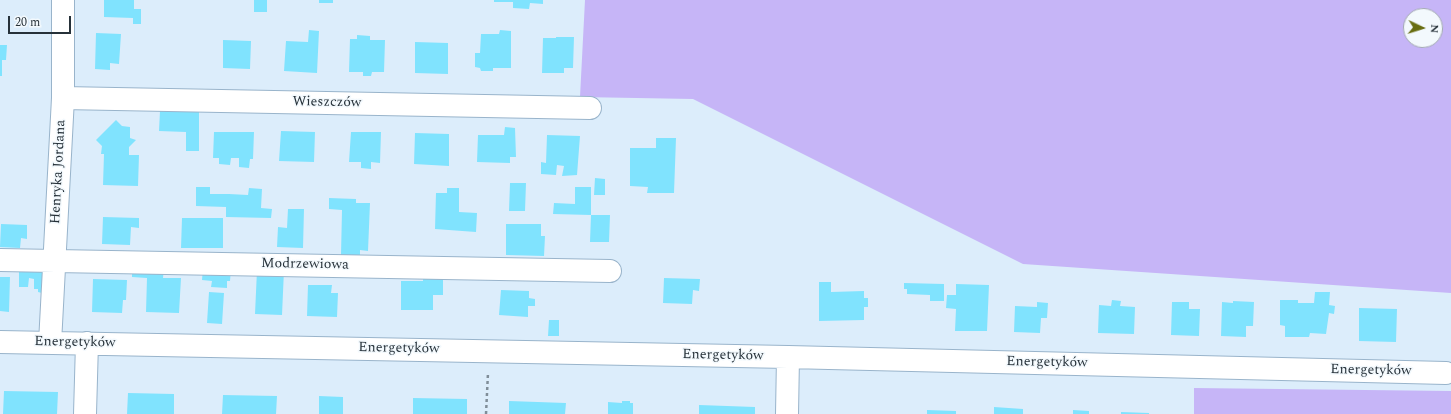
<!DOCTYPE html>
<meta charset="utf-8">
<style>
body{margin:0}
#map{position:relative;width:1451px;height:414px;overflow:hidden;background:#dcedfb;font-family:Spectral,serif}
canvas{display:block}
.north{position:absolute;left:1403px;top:8px;width:40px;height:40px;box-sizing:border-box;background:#f3f9fd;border:1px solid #a1a9af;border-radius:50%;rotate:94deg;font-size:11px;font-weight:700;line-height:16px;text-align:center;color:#263139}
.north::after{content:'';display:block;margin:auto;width:14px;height:18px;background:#686d11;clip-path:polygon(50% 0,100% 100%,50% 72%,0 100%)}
.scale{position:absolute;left:8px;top:16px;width:63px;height:18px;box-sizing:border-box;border:2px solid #263139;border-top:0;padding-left:5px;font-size:12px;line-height:14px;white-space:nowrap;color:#263139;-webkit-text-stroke:3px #f3f9fd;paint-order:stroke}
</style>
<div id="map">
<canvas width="1451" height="414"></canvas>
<div class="north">N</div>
<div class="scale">20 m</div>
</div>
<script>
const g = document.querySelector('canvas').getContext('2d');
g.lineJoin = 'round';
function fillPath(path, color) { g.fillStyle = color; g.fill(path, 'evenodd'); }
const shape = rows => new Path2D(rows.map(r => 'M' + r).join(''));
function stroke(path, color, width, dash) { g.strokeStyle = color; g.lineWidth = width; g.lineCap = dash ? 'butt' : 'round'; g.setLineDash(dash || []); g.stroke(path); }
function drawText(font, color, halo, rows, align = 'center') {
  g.font = font + ' Spectral,serif'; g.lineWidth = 3; g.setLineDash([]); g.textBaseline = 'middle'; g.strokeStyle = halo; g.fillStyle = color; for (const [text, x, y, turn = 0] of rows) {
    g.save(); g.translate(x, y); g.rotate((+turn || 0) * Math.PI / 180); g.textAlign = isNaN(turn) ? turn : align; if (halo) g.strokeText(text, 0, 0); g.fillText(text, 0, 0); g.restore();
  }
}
fillPath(shape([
 [585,0,1451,0,1451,293,1023,264,693,99,580,97],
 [1411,16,1435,16,1435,40,1411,40],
 [1194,388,1451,391,1451,414,1194,414]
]), '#c6b5f7');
fillPath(shape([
 [104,0,134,0,134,9,141,9,141,24,133,24,133,18,104,17],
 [254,0,267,0,267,12,254,12],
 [319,0,333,0,333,3,319,3],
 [494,0,543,0,543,4,530,3,529,9,513,8,513,2,494,2],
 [309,30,319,31,317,73,284,71,286,41,308,42],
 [500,30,511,31,511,68,493,68,493,71,481,71,480,68,475,67,475,53,480,53,481,34,499,34],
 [96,33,121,34,119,64,110,63,110,70,95,69],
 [357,35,370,36,370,40,385,40,384,72,372,72,371,76,363,76,363,72,349,72,350,39,357,39],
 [556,37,574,37,573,68,564,68,564,73,542,73,543,38,556,38],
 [223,40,251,41,250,69,223,68],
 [415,42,448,43,448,74,415,73],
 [0,45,7,45,6,60,2,60,2,76,0,76],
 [160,111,199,112,199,151,186,151,186,132,159,131],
 [116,120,122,126,130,127,130,138,136,140,129,147,129,155,139,155,138,186,103,185,104,154,101,154,102,146,96,140],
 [505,127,515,128,516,157,510,157,510,163,477,162,478,135,504,135],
 [281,131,315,132,314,162,279,161],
 [214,132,254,132,253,159,250,159,249,168,239,167,239,158,231,158,230,165,219,164,219,158,213,158],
 [351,132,381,132,380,163,371,162,371,169,361,168,361,162,349,162],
 [415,133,449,134,449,166,414,164],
 [547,135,580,136,577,175,562,176,564,166,557,165,556,175,541,174,541,162,546,163],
 [656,138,676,138,674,193,647,193,648,187,630,186,630,148,656,148],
 [595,178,605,179,605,195,594,195],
 [510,183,526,183,525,211,509,211],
 [196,187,210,187,210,194,229,194,248,195,249,188,262,189,261,208,272,209,271,218,226,217,226,207,196,206],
 [575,187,591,187,591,215,553,214,554,203,575,204],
 [447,188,459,188,459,212,477,213,476,232,435,229,436,193,447,193],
 [329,198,356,199,356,203,370,203,368,251,360,250,360,256,341,255,342,210,329,209],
 [288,209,304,209,303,248,277,247,278,227,287,228],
 [591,215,610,215,609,242,590,242],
 [103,217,139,218,139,228,131,227,130,245,102,244],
 [182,218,223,218,223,248,181,248],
 [1,224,27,225,27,239,21,238,20,248,0,247],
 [506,224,541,224,541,236,545,236,544,256,506,255],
 [19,265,43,266,42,293,38,292,38,289,34,289,34,279,29,278,28,287,19,287],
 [132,267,164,267,163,278,181,278,179,313,146,312,147,278,132,277],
 [203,268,231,269,230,281,227,281,227,288,211,287,212,281,202,280],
 [257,270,284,270,282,315,255,314],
 [423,275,443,275,443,295,433,295,433,310,401,310,401,281,423,281],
 [0,277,10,277,9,312,0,311],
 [664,278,700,279,699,291,693,290,692,304,663,303],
 [93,279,127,280,126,300,123,300,122,313,92,312],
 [819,282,831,282,831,292,864,291,864,298,868,298,868,307,864,307,864,320,819,321],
 [904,283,944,284,944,301,930,301,930,295,907,294,907,289,904,289],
 [956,284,989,285,987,331,955,331,956,309,946,308,947,295,956,295],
 [308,285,332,285,331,293,338,293,337,317,307,316],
 [501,290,529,291,529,298,535,299,535,306,528,306,528,317,499,315],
 [209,292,224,293,222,324,207,323],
 [1315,292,1330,292,1329,305,1335,306,1334,314,1329,313,1326,334,1310,333,1309,337,1285,337,1285,326,1280,325,1280,300,1298,300,1298,303,1314,303],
 [1112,300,1121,301,1120,306,1135,307,1134,334,1098,333,1099,305,1111,306],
 [1233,301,1254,302,1253,326,1246,326,1246,337,1221,336,1222,302,1233,303],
 [1037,302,1048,303,1047,318,1041,318,1040,333,1014,332,1015,306,1037,307],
 [1172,302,1189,302,1189,309,1200,309,1199,336,1171,335],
 [1359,308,1397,309,1396,342,1359,341],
 [549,320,559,320,559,336,548,336],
 [4,391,58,392,57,414,3,414],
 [128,393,174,394,174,414,127,414],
 [223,395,277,396,276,414,222,414],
 [319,396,343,397,343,414,319,414],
 [413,398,467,399,467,414,413,414],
 [509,401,566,403,565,414,509,414],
 [622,401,630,401,630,403,633,403,633,414,608,414,608,402,622,403],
 [699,405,755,407,755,414,699,414],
 [994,407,1023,409,1023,414,994,414],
 [927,410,956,411,956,414,927,414],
 [1073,410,1089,411,1089,414,1073,414],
 [1121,412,1149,413,1149,414,1121,414]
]), '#80e3fe');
const minor = shape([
 [63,98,590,108],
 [0,260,610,271],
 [0,342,788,357,1446,373],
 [50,343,63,98,63,0],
 [85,414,87,343],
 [787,414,788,357]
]);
stroke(minor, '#99b4cb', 24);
stroke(shape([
 [486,414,488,373]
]), '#808e99', 2.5, [3, 3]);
stroke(minor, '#fff', 22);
drawText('14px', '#263139', '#f3f9fd', [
 ["Wieszczów",327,103,1],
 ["Henryka Jordana",59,172,-87],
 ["Modrzewiowa",305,265,1],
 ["Energetyków",75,343,1],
 ["Energetyków",399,349,1],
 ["Energetyków",723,356,1],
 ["Energetyków",1047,363,1],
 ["Energetyków",1371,371,1]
]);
</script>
